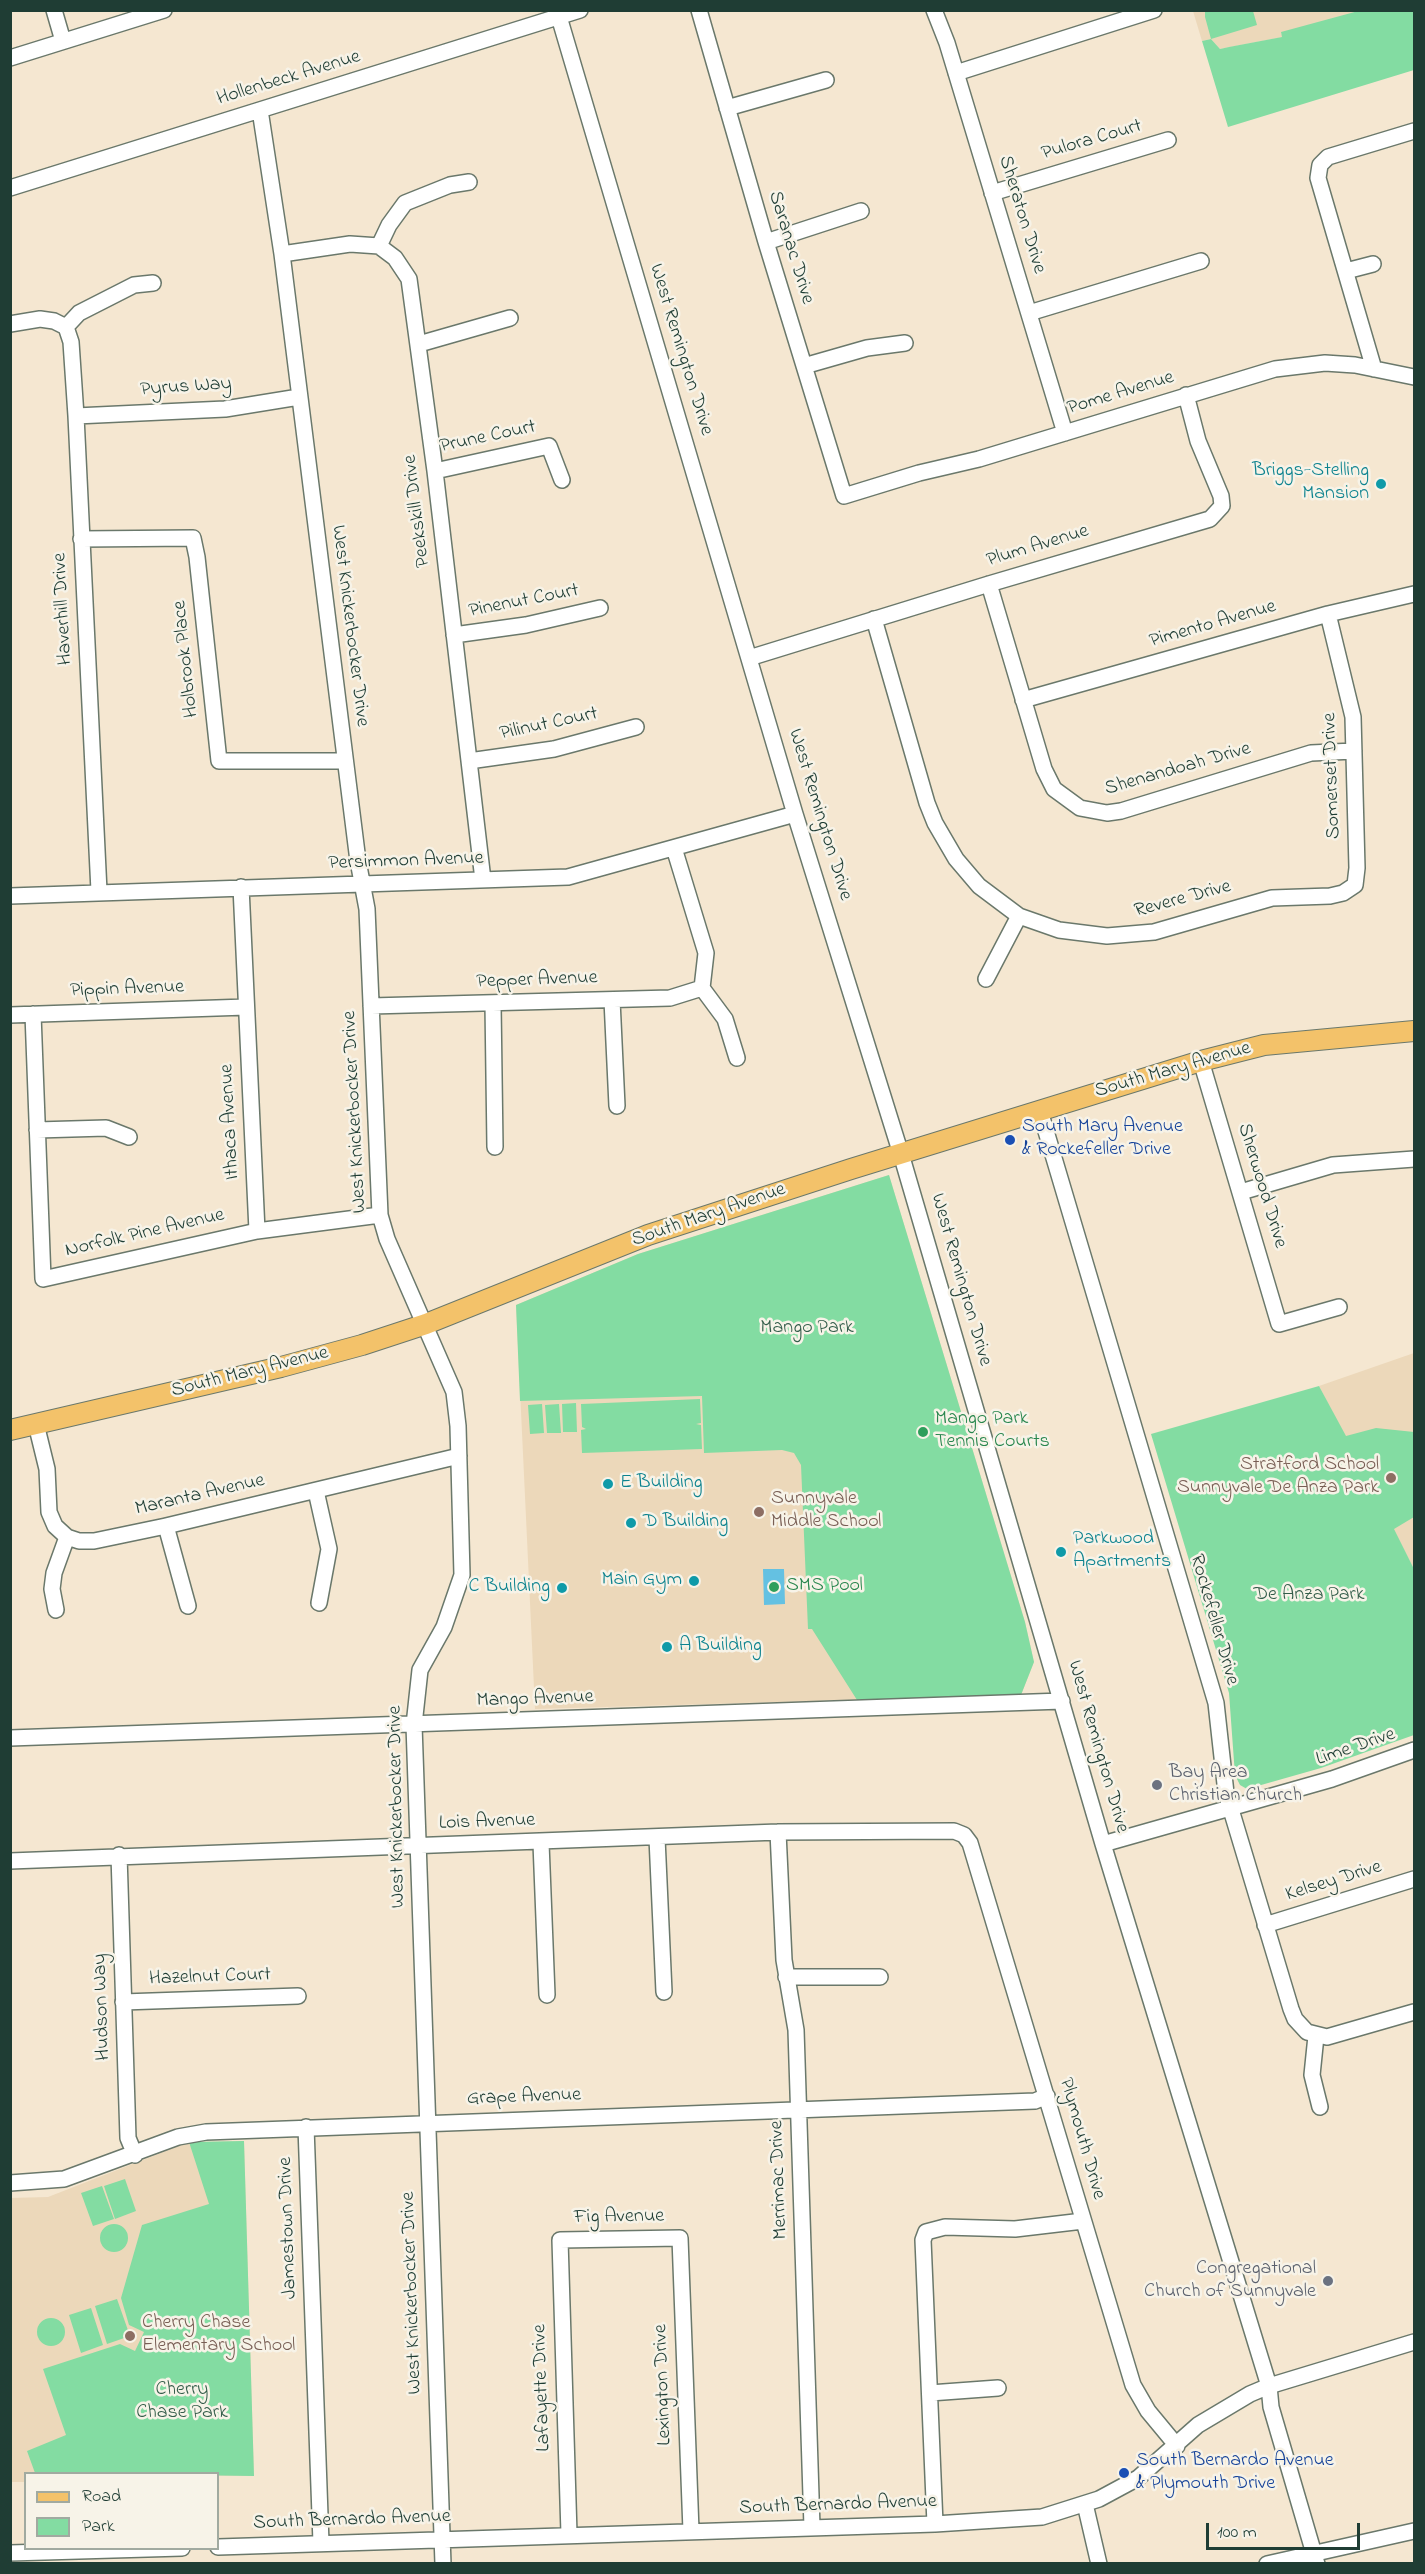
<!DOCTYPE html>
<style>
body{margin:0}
#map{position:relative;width:1425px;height:2574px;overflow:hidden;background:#f5e7d1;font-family:"Indie Flower",sans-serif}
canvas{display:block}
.frame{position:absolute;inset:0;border:12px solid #1f3d34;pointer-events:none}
.legend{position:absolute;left:24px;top:2472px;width:195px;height:78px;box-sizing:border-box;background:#f7f3e8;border:2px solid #a1aaa0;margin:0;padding:8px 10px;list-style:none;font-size:18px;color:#1f3d34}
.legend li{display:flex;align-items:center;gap:12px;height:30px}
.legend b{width:30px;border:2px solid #a1aaa0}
.scale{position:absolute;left:1206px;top:2523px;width:154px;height:27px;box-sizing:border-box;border:3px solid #1f3d34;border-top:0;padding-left:8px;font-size:18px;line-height:21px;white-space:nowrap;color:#1f3d34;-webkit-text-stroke:4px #f7f3e8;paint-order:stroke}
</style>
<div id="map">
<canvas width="1425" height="2574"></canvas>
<div class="frame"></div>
<ul class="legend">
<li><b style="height:8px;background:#f3c26a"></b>Road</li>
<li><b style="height:16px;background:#83dca2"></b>Park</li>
</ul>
<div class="scale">100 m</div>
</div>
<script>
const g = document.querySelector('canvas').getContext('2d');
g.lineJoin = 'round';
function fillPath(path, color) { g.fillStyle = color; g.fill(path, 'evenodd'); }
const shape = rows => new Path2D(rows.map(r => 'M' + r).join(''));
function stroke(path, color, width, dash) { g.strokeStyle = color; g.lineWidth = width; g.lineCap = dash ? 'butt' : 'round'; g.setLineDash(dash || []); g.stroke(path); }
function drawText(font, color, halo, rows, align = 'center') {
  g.font = font + ' "Indie Flower",sans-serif'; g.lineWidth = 5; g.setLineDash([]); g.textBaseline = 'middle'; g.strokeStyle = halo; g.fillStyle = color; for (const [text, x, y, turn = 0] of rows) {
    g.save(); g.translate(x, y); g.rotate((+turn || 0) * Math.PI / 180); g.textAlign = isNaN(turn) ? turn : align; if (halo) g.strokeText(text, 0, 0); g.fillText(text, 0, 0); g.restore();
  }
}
fillPath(shape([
 [1193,11,1362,11,1281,33,1283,37,1220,49,1211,39,1202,41],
 [889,1175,1025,1622,1034,1662,1021,1695,535,1709,516,1305,638,1254],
 [1414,1353,1414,1569,1319,1386],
 [244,2141,254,2476,26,2474,25,2482,11,2482,10,2198,48,2197,189,2142]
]), '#ecd8ba');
fillPath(shape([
 [1362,10,1414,11,1414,70,1228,127,1202,41,1211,39,1220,49,1229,47,1282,37,1281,32],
 [1209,11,1253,11,1257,25,1211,39,1205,17,1205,12],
 [889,1175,1025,1622,1034,1662,1021,1695,857,1700,812,1629,808,1629,801,1465,794,1453,782,1450,704,1453,702,1396,520,1401,516,1305,638,1254],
 [1319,1386,1346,1436,1376,1428,1414,1432,1414,1517,1394,1529,1414,1569,1414,1735,1321,1768,1247,1789,1240,1785,1235,1775,1229,1693,1151,1434],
 [700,1399,701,1423,696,1424,701,1425,702,1449,582,1453,581,1430,586,1429,582,1427,581,1404],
 [576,1403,577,1432,563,1432,562,1404],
 [542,1404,544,1433,530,1434,528,1405],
 [559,1404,561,1433,547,1433,545,1405],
 [244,2141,254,2476,35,2473,27,2451,66,2435,43,2369,120,2344,135,2351,144,2332,129,2325,121,2298,142,2225,209,2204,189,2142],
 [125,2179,136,2211,115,2219,104,2186],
 [102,2186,114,2219,93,2226,81,2193],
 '100 2238a14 14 0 1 1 28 0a14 14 0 1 1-28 0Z',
 [117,2299,130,2336,107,2344,95,2306],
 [91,2308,103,2345,81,2353,69,2315],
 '37 2332a14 14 0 1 1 28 0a14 14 0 1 1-28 0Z'
]), '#83dca2');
fillPath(shape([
 [763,1569,784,1569,785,1604,764,1605]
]), '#64c1e2');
const minor = shape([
 [54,10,63,41],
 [557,10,795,814,901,1154,1103,1844,1269,2386,1271,2407,1317,2564],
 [699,10,766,242,844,496,919,473,979,459,1275,369,1325,363,1355,365,1414,377],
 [934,10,947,43,1065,433],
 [10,58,164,10],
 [956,73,1154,10],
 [727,108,826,80],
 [260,110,282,254,358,861,367,909,380,1215,387,1239,454,1392,458,1426,462,1575,444,1627,420,1670,414,1725,443,2564],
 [10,188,580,10],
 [992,193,1168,140],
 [766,242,861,211],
 [379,246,389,225,405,203,450,185,469,182],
 [282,254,350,244,379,246,395,258,409,279,435,471,483,880],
 [1346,271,1373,264],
 [1029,313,1201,261],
 [10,324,40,319,54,321,66,327],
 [66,327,71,342,76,416,99,891],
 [66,327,79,313,134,285,153,283],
 [419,344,510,318],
 [804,366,867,348,905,343],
 [1374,369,1318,178,1320,165,1328,157,1414,131],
 [76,416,225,409,299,397],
 [435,471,549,446,562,480],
 [81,539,193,538,197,557,219,761,345,761],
 [989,584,1044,769,1054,789,1080,808,1107,813,1121,811,1311,753,1354,751],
 [874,619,927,803,935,823,956,859,979,886,1019,916,1059,930,1107,936,1154,932,1272,898,1330,896,1343,893,1355,885,1357,868,1353,717,1328,614],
 [454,635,526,625,600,608],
 [749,658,989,584,1210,519,1222,506,1221,496,1198,441,1186,395],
 [1023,700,1328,614,1414,594],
 [469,761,554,749,636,727],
 [674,848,706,953,702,988],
 [241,887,257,1231,380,1215],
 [10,896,568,877,795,814],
 [986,979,1019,916],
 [702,988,725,1019,737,1058],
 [612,1000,617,1106],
 [493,1004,495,1147],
 [371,1006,670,998,702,988],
 [33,1014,43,1279,257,1231],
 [10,1015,246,1007],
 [1201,1061,1279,1324,1339,1307],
 [1040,1111,1216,1703,1226,1793,1291,2009,1295,2019,1307,2032,1327,2037,1414,2012],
 [37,1130,106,1128,129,1137],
 [1241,1192,1333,1165,1414,1159],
 [36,1424,47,1469,49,1512,55,1526,67,1537,79,1541,94,1541,166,1526,459,1456],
 [316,1491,329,1549,319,1603],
 [166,1526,188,1606],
 [56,1610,52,1589,54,1573,67,1537],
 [10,1738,1062,1701],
 [778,1832,784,1960,796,2030,812,2527],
 [657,1838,664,1992],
 [541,1843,547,1995],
 [1103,1844,1332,1779,1414,1750],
 [119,1855,128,2138,135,2155],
 [10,1861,778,1832,954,1831,964,1835,970,1843,1133,2385,1148,2411,1177,2446],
 [1265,1925,1414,1879],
 [786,1977,880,1977],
 [123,2002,298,1996],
 [1316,2036,1312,2075,1320,2107],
 [306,2127,321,2543],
 [10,2183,64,2179,178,2137,206,2132,1035,2101,1047,2096],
 [930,2393,998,2388],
 [1085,2504,1099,2564],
 [935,2524,923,2240,926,2232,945,2227,1015,2229,1083,2221],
 [569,2534,560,2240,680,2238,691,2531],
 [218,2547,935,2524,1042,2517,1099,2499,1138,2478,1198,2425,1250,2394,1269,2386,1414,2342],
 [10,2553,182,2548],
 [1267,2564,1414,2531]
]);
const major = shape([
 [10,1430,281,1367,362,1345,426,1324,648,1235,851,1169,1201,1061,1264,1045,1414,1031]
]);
stroke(minor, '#6a786b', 18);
stroke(major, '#6a786b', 22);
stroke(minor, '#fff', 15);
stroke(major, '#f3c26a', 20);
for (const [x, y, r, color] of [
 [1381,484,6,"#0f9aa8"],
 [1010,1140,6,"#1a4fb4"],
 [923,1432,6,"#2e9e5b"],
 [1391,1478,6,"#8d6e63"],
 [608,1484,6,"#0f9aa8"],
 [759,1512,6,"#8d6e63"],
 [631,1523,6,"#0f9aa8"],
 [1061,1552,6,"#0f9aa8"],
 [694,1581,6,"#0f9aa8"],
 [774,1587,6,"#2e9e5b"],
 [562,1588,6,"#0f9aa8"],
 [667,1647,6,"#0f9aa8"],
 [1157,1785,6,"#6b7280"],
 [1328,2281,6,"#6b7280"],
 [130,2336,6,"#8d6e63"],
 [1124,2473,6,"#1a4fb4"]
]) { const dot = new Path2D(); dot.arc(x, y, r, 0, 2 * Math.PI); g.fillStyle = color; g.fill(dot); stroke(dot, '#f7f3e8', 2); }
drawText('20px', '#1f3d34', '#f7f3e8', [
 ["Hollenbeck Avenue",289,79,-17],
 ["Pulora Court",1092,141,-16],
 ["Sheraton Drive",1021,215,73],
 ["Saranac Drive",790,248,73],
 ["West Remington Drive",680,350,73],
 ["Pyrus Way",186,388,-4],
 ["Pome Avenue",1121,394,-17],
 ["Prune Court",488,438,-12],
 ["Peekskill Drive",418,511,-97],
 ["Plum Avenue",1038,547,-17],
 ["Pinenut Court",524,602,-11],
 ["Haverhill Drive",64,609,-93],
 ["Pimento Avenue",1213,625,-16],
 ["West Knickerbocker Drive",349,626,83],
 ["Holbrook Place",187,659,-96],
 ["Pilinut Court",549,725,-12],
 ["Shenandoah Drive",1178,770,-16],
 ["Somerset Drive",1333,776,-92],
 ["West Remington Drive",819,815,73],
 ["Persimmon Avenue",406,862,-2],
 ["Revere Drive",1183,900,-15],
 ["Pepper Avenue",537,981,-2],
 ["Pippin Avenue",127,990,-2],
 ["South Mary Avenue",1173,1071,-16],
 ["West Knickerbocker Drive",356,1112,-93],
 ["Ithaca Avenue",231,1122,-93],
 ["Sherwood Drive",1261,1186,73],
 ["South Mary Avenue",709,1216,-19],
 ["Norfolk Pine Avenue",145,1234,-13],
 ["West Remington Drive",960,1280,74],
 ["South Mary Avenue",250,1373,-14],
 ["Maranta Avenue",200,1496,-13],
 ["Rockefeller Drive",1213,1620,74],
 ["Mango Avenue",535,1700,-2],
 ["West Remington Drive",1097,1747,74],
 ["Lime Drive",1356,1748,-19],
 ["West Knickerbocker Drive",398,1807,-91],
 ["Lois Avenue",487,1823,-2],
 ["Kelsey Drive",1334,1882,-17],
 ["Hazelnut Court",210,1978,-2],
 ["Hudson Way",103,2007,-92],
 ["Grape Avenue",524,2098,-2],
 ["Plymouth Drive",1081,2139,74],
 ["Merrimac Drive",780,2180,-92],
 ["Fig Avenue",619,2218,-1],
 ["Jamestown Drive",289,2228,-92],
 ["West Knickerbocker Drive",413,2293,-92],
 ["Lexington Drive",664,2385,-92],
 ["Lafayette Drive",543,2388,-92],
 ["South Bernardo Avenue",838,2506,-2],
 ["South Bernardo Avenue",352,2521,-2]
]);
drawText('20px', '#0d838f', '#f7f3e8', [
 ["Briggs-Stelling",1369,472,"right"],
 ["Mansion",1369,495,"right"],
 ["E Building",620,1484],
 ["D Building",643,1523],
 ["Parkwood",1073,1540],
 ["Apartments",1073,1563],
 ["Main Gym",682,1581,"right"],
 ["C Building",550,1588,"right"],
 ["A Building",679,1647]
], 'left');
drawText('20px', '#164399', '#f7f3e8', [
 ["South Mary Avenue",1022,1128],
 ["& Rockefeller Drive",1022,1151],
 ["South Bernardo Avenue",1136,2462],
 ["& Plymouth Drive",1136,2485]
], 'left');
drawText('20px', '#335d4a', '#f7f3e8', [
 ["Mango Park",807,1329],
 ["De Anza Park",1309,1596],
 ["Cherry",182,2391],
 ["Chase Park",182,2414]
]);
drawText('20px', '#27864d', '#f7f3e8', [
 ["Mango Park",935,1420],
 ["Tennis Courts",935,1443],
 ["SMS Pool",786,1587]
], 'left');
drawText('20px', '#785e54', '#f7f3e8', [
 ["Stratford School",1379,1466,"right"],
 ["Sunnyvale De Anza Park",1379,1489,"right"],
 ["Sunnyvale",771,1500],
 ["Middle School",771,1523],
 ["Cherry Chase",142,2324],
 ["Elementary School",142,2347]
], 'left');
drawText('20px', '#5b616d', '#f7f3e8', [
 ["Bay Area",1169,1774],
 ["Christian Church",1169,1797],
 ["Congregational",1316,2270,"right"],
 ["Church of Sunnyvale",1316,2293,"right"]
], 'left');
</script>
